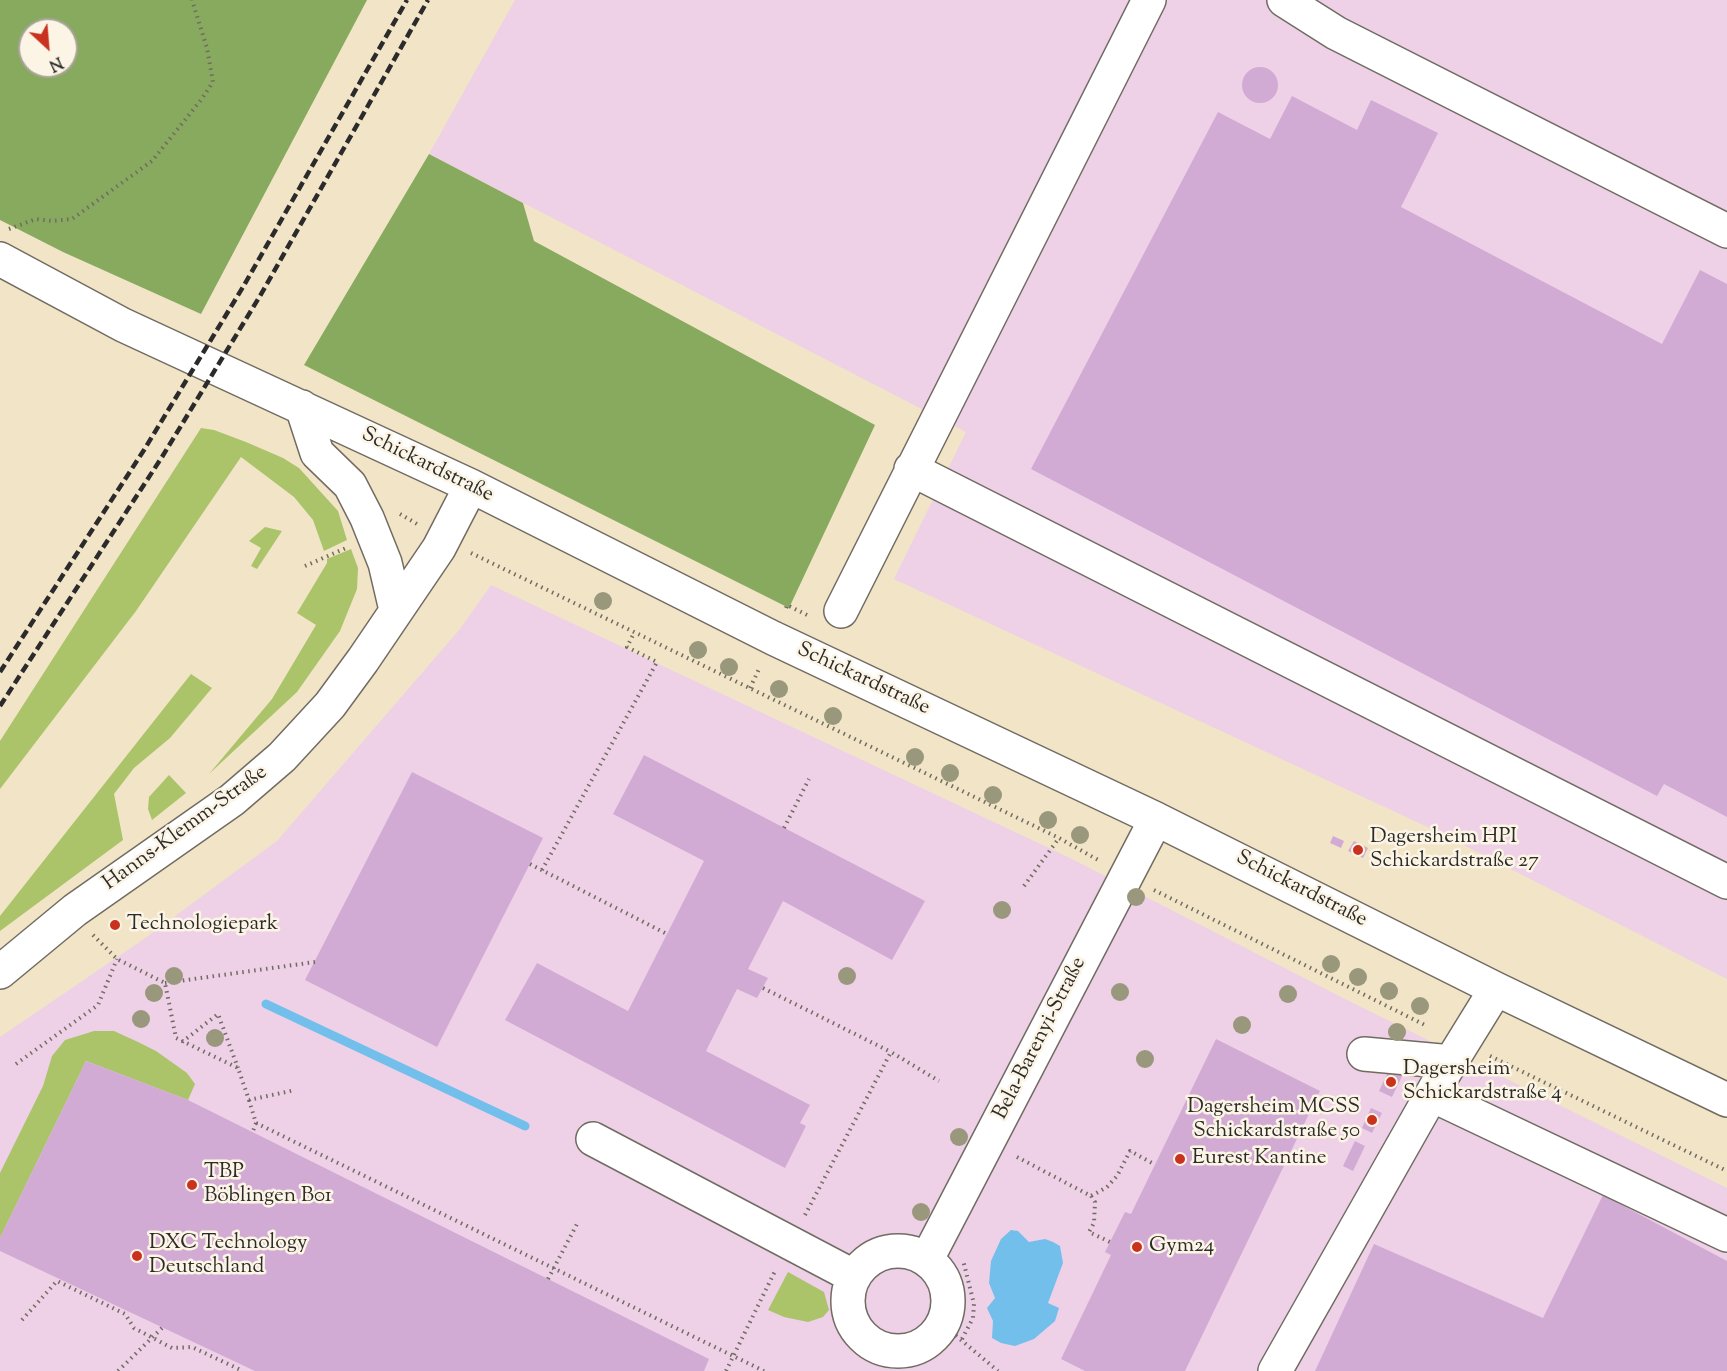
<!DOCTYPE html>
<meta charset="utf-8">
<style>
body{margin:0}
#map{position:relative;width:1727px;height:1371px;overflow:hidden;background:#f2e4c7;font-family:"Sorts Mill Goudy",serif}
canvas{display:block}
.north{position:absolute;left:18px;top:18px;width:60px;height:60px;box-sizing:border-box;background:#fcf5e5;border:2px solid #a8a49b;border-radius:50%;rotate:154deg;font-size:16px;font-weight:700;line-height:24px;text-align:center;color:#2b2b2b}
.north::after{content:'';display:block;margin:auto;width:21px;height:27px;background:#c8321e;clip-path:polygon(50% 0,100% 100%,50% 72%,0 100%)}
</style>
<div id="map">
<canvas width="1727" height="1371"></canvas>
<div class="north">N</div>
</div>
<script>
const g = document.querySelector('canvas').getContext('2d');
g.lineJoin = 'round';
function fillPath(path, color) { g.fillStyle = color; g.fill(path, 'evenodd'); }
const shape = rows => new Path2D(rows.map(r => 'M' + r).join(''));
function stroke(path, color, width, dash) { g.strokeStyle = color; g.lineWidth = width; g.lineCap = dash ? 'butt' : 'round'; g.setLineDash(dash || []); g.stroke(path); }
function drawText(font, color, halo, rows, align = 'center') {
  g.font = font + ' "Sorts Mill Goudy",serif'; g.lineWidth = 5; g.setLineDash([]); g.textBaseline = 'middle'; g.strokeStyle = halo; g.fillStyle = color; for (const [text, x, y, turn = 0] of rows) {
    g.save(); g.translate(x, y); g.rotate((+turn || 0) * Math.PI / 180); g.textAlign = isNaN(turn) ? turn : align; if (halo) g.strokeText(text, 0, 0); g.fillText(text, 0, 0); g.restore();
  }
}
fillPath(shape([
 [515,0,1727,0,1727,979,1432,829,894,579,966,432,429,154],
 [491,585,1070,858,1341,997,1727,1188,1727,1371,0,1371,0,1037,144,939,277,841,460,629]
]), '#eed0e7');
fillPath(shape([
 [201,428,214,430,246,442,283,458,299,468,338,511,347,540,324,551,313,520,294,497,241,457,136,611,0,789,0,741],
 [265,527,282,531,257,569,251,566,261,548,249,541],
 [351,549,358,568,357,589,340,631,297,692,209,774,272,699,316,625,297,613,327,563,327,559],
 [191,674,212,688,170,738,134,768,114,794,123,840,0,931,0,916],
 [169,775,186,793,152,820,148,809,149,797],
 [94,1031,114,1031,138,1042,156,1051,187,1073,195,1084,188,1100,86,1061,0,1238,0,1173,43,1086,52,1056,65,1040],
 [788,1272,824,1292,829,1310,823,1317,808,1322,784,1317,768,1310]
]), '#abc46a');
fillPath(shape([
 [0,0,367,0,201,314,63,252,0,220],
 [30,30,66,30,66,66,30,66],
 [429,154,523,203,534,241,875,425,789,608,304,365]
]), '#88aa5e');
fillPath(shape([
 [1011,1230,1018,1231,1029,1242,1045,1239,1053,1242,1060,1246,1063,1263,1048,1303,1059,1308,1055,1321,1034,1339,1015,1346,1001,1343,992,1338,993,1321,987,1308,995,1298,989,1283,991,1261,1001,1239]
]), '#72bfec');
stroke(shape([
 [266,1004,525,1126]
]), '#72bfec', 9);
fillPath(shape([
 '1242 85a18 18 0 1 1 36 0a18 18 0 1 1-36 0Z',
 [1292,96,1357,130,1371,100,1438,133,1401,207,1662,344,1700,270,1727,284,1727,817,1664,784,1657,796,1031,469,1218,112,1270,139],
 [644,755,925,901,892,960,783,901,748,969,768,978,757,998,737,989,706,1051,810,1105,800,1123,806,1126,785,1168,505,1020,537,963,628,1011,704,861,613,814],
 [412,772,543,838,437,1047,305,980],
 [1333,836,1344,841,1341,848,1330,843],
 [1354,841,1368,848,1363,858,1348,851],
 [1216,1039,1320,1091,1185,1371,1085,1371,1061,1359,1111,1255,1105,1252,1125,1212,1131,1214],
 [86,1061,188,1100,709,1359,704,1371,255,1371,0,1251,0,1238],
 [1391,1066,1404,1072,1392,1097,1379,1091],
 [1371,1108,1382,1113,1372,1133,1362,1128],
 [1355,1141,1365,1146,1353,1171,1343,1166],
 [1603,1195,1727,1261,1727,1371,1315,1371,1374,1244,1543,1318]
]), '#d2abd5');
const minor = shape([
 [1284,0,1336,33,1727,231],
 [0,259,123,325,471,486,773,638,1156,819,1496,989,1727,1100],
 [302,407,317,453,350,485,367,518,385,563,396,610],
 [911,469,1727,882],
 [841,611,1149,0],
 [0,972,75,910,232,800,282,757,330,705,363,660,439,548,471,486],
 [1364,1054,1452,1062],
 [1432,1095,1727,1235],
 [593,1139,853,1276],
 '848 1301a50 50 0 1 1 100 0a50 50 0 1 1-100 0Z',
 [927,1259,1156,819],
 [1275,1371,1441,1078,1496,989]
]);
stroke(minor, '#716c62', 36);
stroke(shape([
 [9,229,36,219,52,221,72,219,152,161,201,100,213,82,207,48,192,0],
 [400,514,417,524],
 [471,553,1059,838,1100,861],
 [305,566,346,548],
 [786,608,787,605,809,616],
 [750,688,760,667],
 [784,828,809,779],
 [530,864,667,934],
 [542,870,657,662,627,647,634,633],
 [1024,886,1059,838],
 [1154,890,1427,1026],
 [93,935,117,959,165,983,176,1038,238,1068,249,1100,295,1090],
 [165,983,315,962],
 [763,988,891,1052],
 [182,1042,218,1014,238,1068],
 [1490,1056,1727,1171],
 [16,1064,98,1005,117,959],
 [249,1100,256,1123,253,1131],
 [256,1123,764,1371],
 [1017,1157,1091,1196,1107,1187,1117,1176,1130,1151,1154,1164],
 [1091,1196,1095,1202,1094,1223,1089,1232,1110,1242],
 [805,1215,891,1052,939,1081],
 [548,1279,577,1224],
 [22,1320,57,1281,125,1314,134,1328,172,1348,192,1347,243,1371],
 [942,1324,998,1371],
 [962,1339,973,1318,974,1304,963,1260],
 [118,1371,163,1327],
 [726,1371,776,1269]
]), '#716c62', 4, [1.5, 4.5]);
stroke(minor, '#fff', 33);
stroke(shape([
 [0,672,144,450,243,287,407,0],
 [0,706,162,457,260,296,428,0]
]), '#2b2b2b', 4.5, [9, 4.5]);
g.fillStyle = '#99987c';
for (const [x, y] of [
 [603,601],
 [698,650],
 [729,667],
 [779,689],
 [833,716],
 [915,757],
 [950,773],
 [993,795],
 [1048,820],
 [1080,835],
 [1136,897],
 [1002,910],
 [1331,964],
 [174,976],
 [847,976],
 [1358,977],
 [1389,991],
 [1120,992],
 [154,993],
 [1288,994],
 [1420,1006],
 [141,1019],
 [1242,1025],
 [1397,1032],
 [215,1038],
 [1145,1059],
 [959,1137],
 [921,1212]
]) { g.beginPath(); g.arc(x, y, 9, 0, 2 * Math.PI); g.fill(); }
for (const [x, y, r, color] of [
 [1358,850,6,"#c8321e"],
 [115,925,6,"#c8321e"],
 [1391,1082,6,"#c8321e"],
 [1372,1120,6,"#c8321e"],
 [1180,1159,6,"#c8321e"],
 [192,1185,6,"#c8321e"],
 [1137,1247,6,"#c8321e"],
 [137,1256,6,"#c8321e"]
]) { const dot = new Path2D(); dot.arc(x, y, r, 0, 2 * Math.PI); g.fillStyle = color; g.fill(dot); stroke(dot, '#fcf5e5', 2); }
drawText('21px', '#2b2b2b', '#fcf5e5', [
 ["Schickardstraße",427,466,26],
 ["Schickardstraße",863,680,25],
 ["Hanns-Klemm-Straße",186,829,-36],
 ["Schickardstraße",1301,890,27],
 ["Bela-Barenyi-Straße",1041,1039,-63]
]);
drawText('21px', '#2b2b2b', '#fcf5e5', [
 ["Dagersheim HPI",1370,838],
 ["Schickardstraße 27",1370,862],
 ["Technologiepark",127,925],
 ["Dagersheim",1403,1070],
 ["Schickardstraße 4",1403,1094],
 ["Dagersheim MCSS",1360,1108,"right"],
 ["Schickardstraße 50",1360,1132,"right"],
 ["Eurest Kantine",1192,1159],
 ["TBP",204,1173],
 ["Böblingen B01",204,1197],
 ["DXC Technology",149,1244],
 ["Deutschland",149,1268],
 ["Gym24",1149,1247]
], 'left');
</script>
